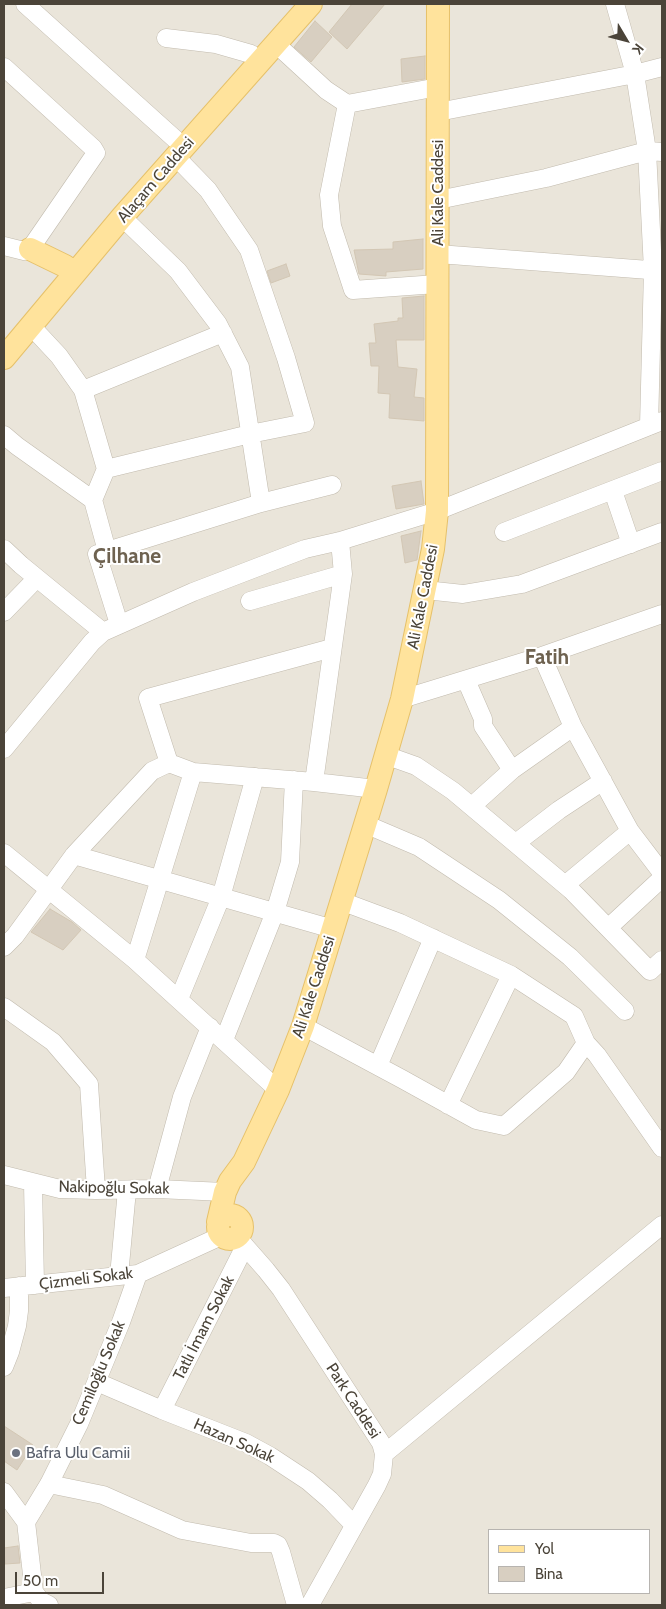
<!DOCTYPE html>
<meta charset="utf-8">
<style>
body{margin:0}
#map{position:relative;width:666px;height:1609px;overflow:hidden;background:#f6f3ec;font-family:Cabin,sans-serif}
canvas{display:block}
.frame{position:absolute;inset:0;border:5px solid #4b4439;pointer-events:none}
.legend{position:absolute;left:488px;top:1529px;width:162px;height:65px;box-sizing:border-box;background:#fff;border:1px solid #b7b4b0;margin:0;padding:6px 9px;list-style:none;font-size:15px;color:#4b4439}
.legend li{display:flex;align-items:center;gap:10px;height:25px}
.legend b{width:25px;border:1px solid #b7b4b0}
.north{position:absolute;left:601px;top:15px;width:50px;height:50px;-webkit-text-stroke:4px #fff;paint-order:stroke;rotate:127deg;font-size:14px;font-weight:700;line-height:20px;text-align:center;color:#4b4439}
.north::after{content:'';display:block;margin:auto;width:18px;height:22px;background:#4b4439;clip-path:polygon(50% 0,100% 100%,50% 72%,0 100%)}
.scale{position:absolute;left:15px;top:1572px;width:89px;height:22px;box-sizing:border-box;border:2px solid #4b4439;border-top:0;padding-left:6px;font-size:15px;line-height:18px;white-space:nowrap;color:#4b4439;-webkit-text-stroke:4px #fff;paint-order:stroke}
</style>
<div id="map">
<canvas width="666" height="1609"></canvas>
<div class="frame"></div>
<ul class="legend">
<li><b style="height:6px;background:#ffe39c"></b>Yol</li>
<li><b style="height:14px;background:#d8cfc1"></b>Bina</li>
</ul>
<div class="north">K</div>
<div class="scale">50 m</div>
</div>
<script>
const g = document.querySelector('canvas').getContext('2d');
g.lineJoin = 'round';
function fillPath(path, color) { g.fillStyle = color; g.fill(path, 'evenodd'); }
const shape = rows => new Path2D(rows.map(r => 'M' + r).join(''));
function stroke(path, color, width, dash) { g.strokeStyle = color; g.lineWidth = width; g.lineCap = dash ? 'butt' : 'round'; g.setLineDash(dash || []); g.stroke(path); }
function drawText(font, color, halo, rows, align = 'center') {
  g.font = font + ' Cabin,sans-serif'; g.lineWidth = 4; g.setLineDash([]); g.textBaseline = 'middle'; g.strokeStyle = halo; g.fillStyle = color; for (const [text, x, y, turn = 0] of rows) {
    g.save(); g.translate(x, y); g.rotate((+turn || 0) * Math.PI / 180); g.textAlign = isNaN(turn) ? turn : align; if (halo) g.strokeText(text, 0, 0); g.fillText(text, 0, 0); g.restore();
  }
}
fillPath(shape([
 [4,4,662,4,662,1605,4,1605],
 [490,1530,650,1530,650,1593,490,1593]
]), '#eae5da');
const building = shape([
 [352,4,385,4,347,49,329,32,352,4],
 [315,21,332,37,311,62,294,47,315,21],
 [425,56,425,79,402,82,401,59,425,56],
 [423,239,423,269,386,272,386,276,359,274,354,250,393,249,393,242,423,239],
 [286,264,290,276,271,283,267,271,286,264],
 [424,296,424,340,396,340,398,367,417,369,414,397,424,398,424,421,389,418,390,394,378,393,379,366,371,366,369,343,376,343,374,324,398,321,398,318,403,318,402,298,424,296],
 [421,481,424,504,396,509,392,486,421,481],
 [421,531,417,560,405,563,401,536,421,531],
 [50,909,72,922,81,930,63,950,31,932,50,909],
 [4,1426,33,1445,17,1470,4,1461,4,1426],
 [18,1546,20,1563,5,1564,4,1548,18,1546]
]);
fillPath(building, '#d8cfc1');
stroke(building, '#d3c7b4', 1);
const minor = shape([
 [25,4,175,139],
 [615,4,635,74,647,151,653,270,649,426],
 [166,38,216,44,251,54],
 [276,44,326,90,347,104,438,87],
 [4,67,93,148,96,153,30,249,24,251,4,246],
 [347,104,329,195,332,226,353,290,437,284],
 [438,112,635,74,662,67],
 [438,200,546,178,647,151,662,152],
 [122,217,178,271,218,324,240,367,261,503],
 [438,254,662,271],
 [31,326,59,356,83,390,106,469,93,500,107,551,97,554,119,624],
 [83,390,223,333],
 [4,435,17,446,93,500],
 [106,469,250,434,305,423,286,358,249,250,208,190,176,157],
 [613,491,631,544],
 [504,532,662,471],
 [4,549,21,565,103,632],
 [107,551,261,503,332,485],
 [425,590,463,594,522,584,662,532],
 [250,601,343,574],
 [4,612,37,578],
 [542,656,573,727,630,831,662,873],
 [466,680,483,719,483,726,512,770],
 [402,699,542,656,662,614],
 [4,749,92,642,103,632,193,592,305,549,340,541,437,511,662,421],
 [385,755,416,766,453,791,571,890,650,971,662,960],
 [169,763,148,698,332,648],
 [314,782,343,574,340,541],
 [472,806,512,770,573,727],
 [365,824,419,847,499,900,570,957,625,1011],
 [516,843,559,810,603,781],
 [4,853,135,960,278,1090],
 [74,855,333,929],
 [565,885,630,831],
 [608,928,662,878],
 [4,947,15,936,74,855,152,771,169,763,193,772,314,782,376,789],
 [135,960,193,772],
 [179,999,221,897,255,777],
 [4,1007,53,1042,89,1084,96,1190],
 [303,1026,402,1079,476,1120,504,1126,566,1072,586,1043,574,1016,511,975,400,923,341,901],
 [224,1040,275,912,290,862,294,780],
 [586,1043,597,1055,662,1148],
 [378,1066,433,938],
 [448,1105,511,975],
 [4,1175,60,1189,96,1190,157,1189,225,1192],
 [33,1183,35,1285],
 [157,1189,182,1097,210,1027],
 [237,1237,266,1270,281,1289,381,1443,384,1454,382,1474,377,1485,310,1605],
 [119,1276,127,1190],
 [4,1288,138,1274,221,1236],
 [4,1367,10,1352,17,1326,19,1311,19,1286],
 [97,1382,162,1410,246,1443,270,1456,308,1481,330,1500,354,1525],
 [162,1410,245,1246],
 [384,1454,662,1225],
 [49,1484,103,1495,182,1530,251,1543,274,1543,278,1545,281,1552,296,1605],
 [4,1492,26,1522,34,1592,41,1601,49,1605],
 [26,1522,49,1484,79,1424,121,1322,138,1274],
 [4,1598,34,1592]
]);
const major = shape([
 [30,249,65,266,75,273],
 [4,358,122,217,311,4],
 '218 1227a12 12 0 1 1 24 0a12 12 0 1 1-24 0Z',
 [218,1222,225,1192,230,1181,244,1162,278,1090,303,1026,376,789,402,699,433,549,437,511,438,4]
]);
stroke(minor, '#c2bbae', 19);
stroke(major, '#e6c16a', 24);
stroke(minor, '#fff', 18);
stroke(major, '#ffe39c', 22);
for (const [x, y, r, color] of [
 [16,1453,5,"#6b7280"]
]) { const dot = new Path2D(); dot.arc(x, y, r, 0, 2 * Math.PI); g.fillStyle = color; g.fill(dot); stroke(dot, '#fff', 2); }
drawText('16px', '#4b4439', '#fff', [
 ["Alaçam Caddesi",156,180,-49],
 ["Ali Kale Caddesi",438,193,-90],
 ["Ali Kale Caddesi",423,597,-79],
 ["Ali Kale Caddesi",314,987,-72],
 ["Nakipoğlu Sokak",114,1188,1],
 ["Çizmeli Sokak",86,1279,-7],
 ["Tatlı İmam Sokak",204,1328,-63],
 ["Cemiloğlu Sokak",99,1373,-67],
 ["Park Caddesi",353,1401,57],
 ["Hazan Sokak",234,1441,24]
]);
drawText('16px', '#5b616d', '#fff', [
 ["Bafra Ulu Camii",26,1453]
], 'left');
drawText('bold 21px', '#6e6250', '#fff', [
 ["Çilhane",127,557],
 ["Fatih",547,658]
]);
</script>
